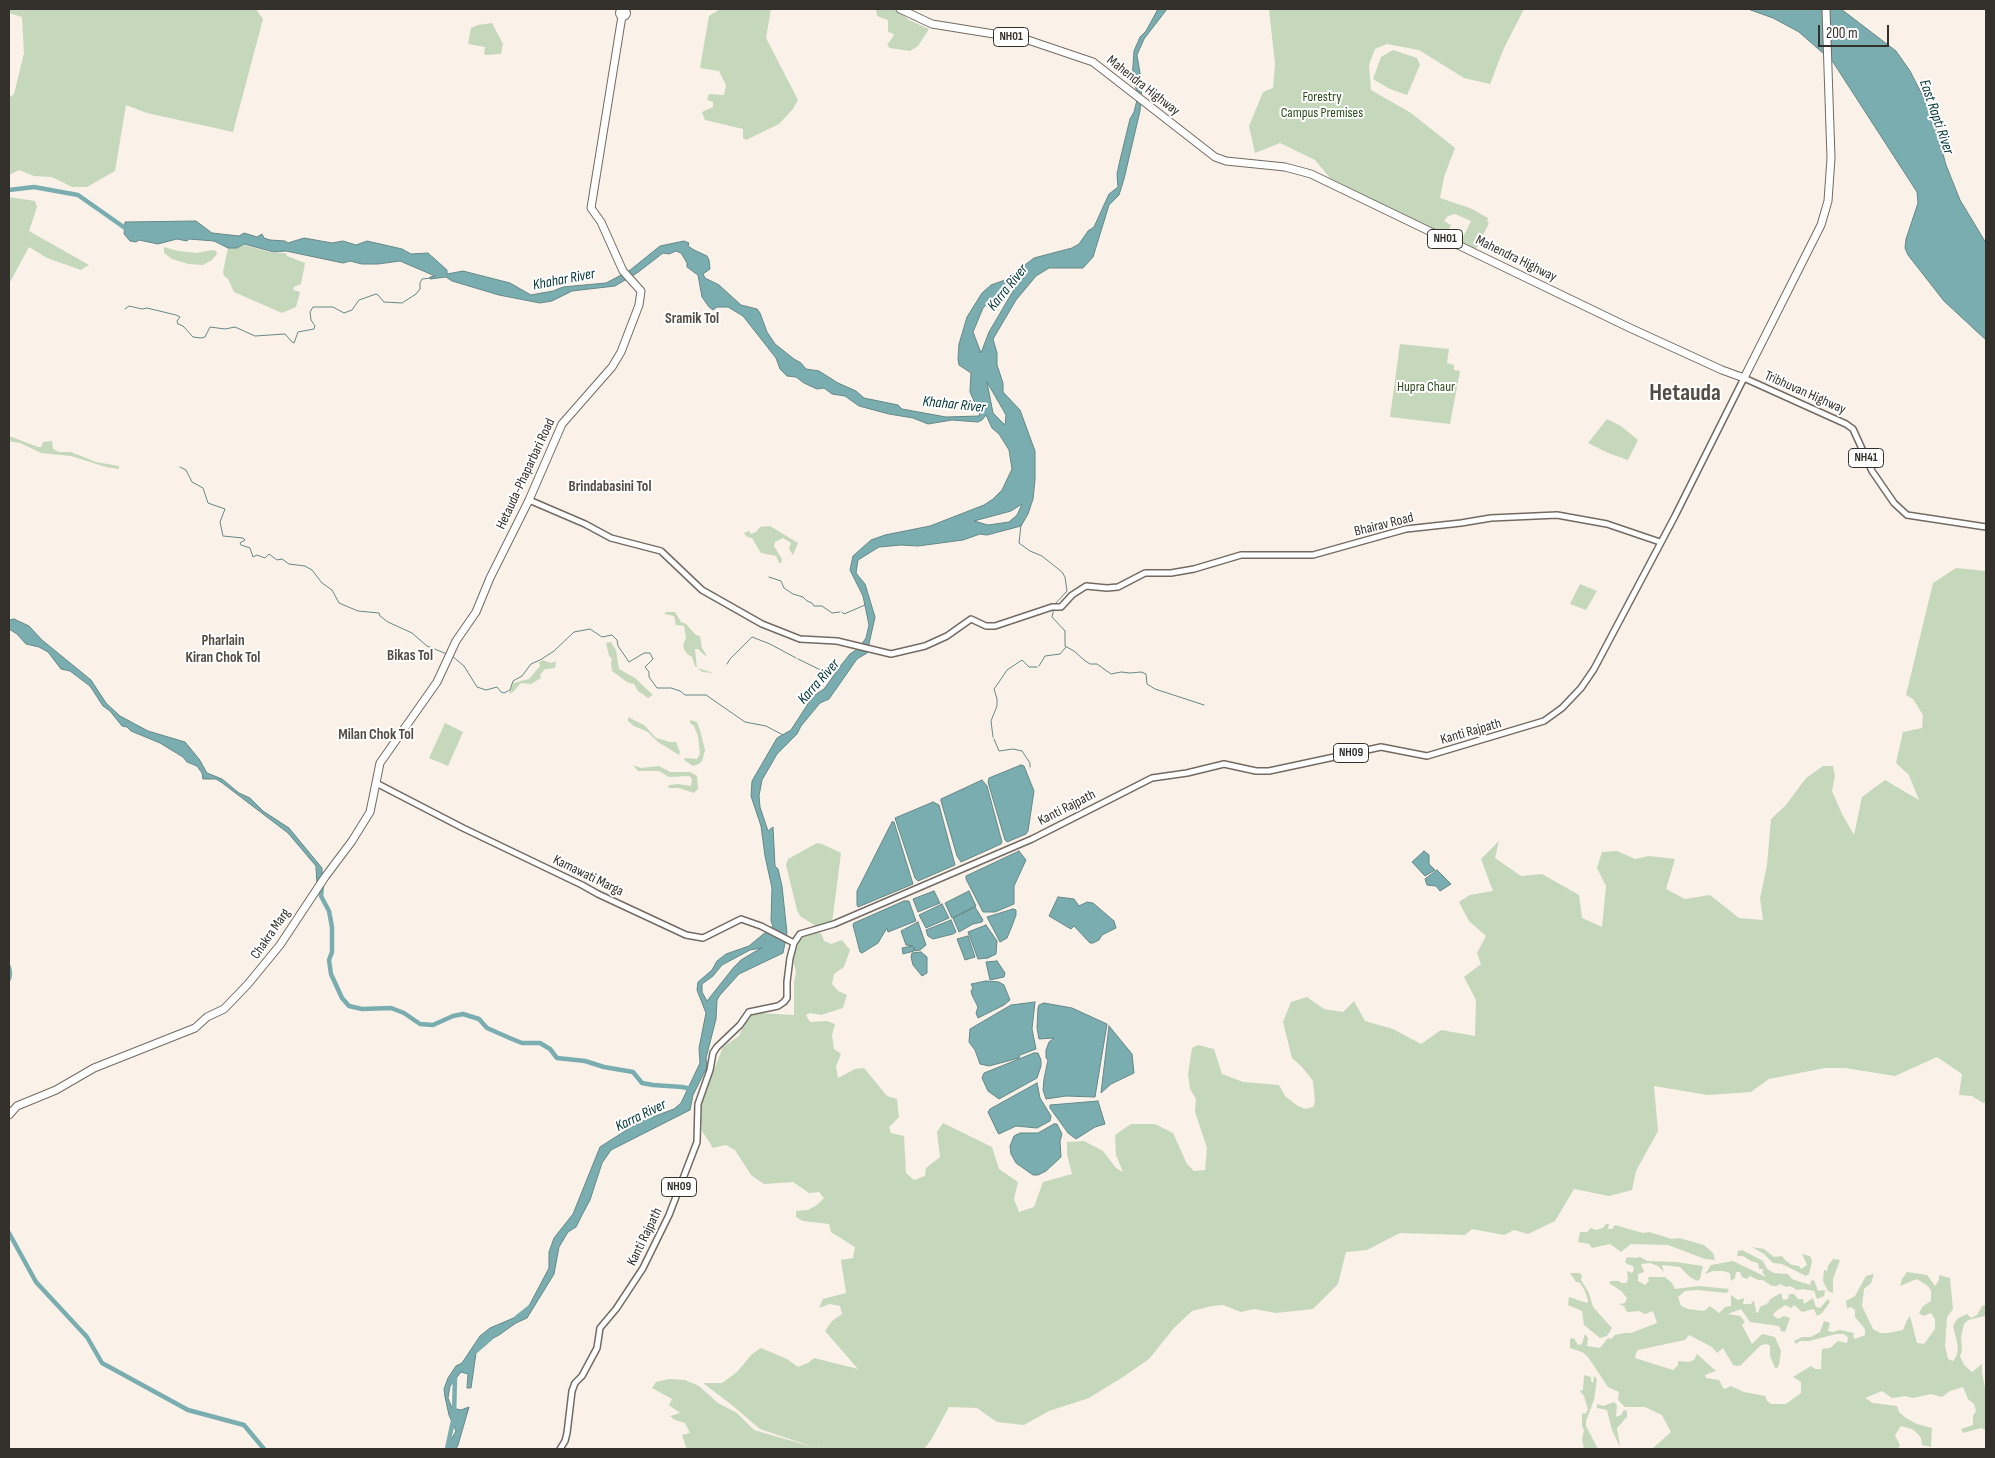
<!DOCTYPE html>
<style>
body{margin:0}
#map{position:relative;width:1995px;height:1458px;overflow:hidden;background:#faf1e8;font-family:"Sofia Sans Condensed",sans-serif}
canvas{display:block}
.frame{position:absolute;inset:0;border:10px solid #33302c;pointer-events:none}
.scale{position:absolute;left:1818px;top:25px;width:71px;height:22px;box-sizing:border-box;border:2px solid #33302c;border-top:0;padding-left:6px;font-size:15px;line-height:18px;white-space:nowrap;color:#33302c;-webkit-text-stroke:4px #fff;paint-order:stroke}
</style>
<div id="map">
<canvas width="1995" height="1458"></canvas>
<div class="frame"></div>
<div class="scale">200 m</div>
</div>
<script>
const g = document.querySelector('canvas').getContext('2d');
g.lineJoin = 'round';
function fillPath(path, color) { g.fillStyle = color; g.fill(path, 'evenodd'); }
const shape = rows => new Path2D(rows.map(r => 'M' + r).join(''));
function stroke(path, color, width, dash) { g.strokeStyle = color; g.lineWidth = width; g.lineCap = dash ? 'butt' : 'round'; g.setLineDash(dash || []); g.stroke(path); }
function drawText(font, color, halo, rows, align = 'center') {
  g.font = font + ' "Sofia Sans Condensed",sans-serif'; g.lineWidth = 4; g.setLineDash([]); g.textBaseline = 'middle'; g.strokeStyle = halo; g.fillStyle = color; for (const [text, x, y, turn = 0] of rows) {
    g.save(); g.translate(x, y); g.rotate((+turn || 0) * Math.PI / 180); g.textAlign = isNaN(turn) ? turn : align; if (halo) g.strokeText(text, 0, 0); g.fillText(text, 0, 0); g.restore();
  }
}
fillPath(shape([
 [9,9,256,9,263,19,233,132,147,113,126,105,115,171,87,187,72,187,52,177,34,176,19,170,9,175,9,98,14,94,24,53,22,17,9,13],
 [720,9,771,9,766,38,798,100,793,109,779,124,746,140,743,138,743,129,705,120,702,112,713,107,713,102,707,100,709,94,724,95,726,85,719,71,700,68,709,16],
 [876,9,897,10,909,20,929,29,918,46,910,51,890,48,887,45,893,37,894,34,888,32,888,20,877,16],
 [1269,9,1524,9,1504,48,1490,84,1464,78,1419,50,1387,44,1375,49,1369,65,1371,90,1411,113,1455,148,1444,177,1440,198,1470,208,1488,218,1487,221,1489,223,1475,251,1460,243,1471,221,1455,214,1448,216,1444,221,1451,225,1446,236,1330,178,1315,160,1280,143,1255,153,1249,126,1263,92,1273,88,1275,64],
 [492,23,503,44,501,54,487,55,484,54,485,47,468,44,471,28,478,25],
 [1393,50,1417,58,1420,65,1407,95,1390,89,1373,79,1381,57],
 [9,197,35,201,37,207,29,231,89,265,81,270,47,258,29,247,9,284],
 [243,245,274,253,286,253,287,256,305,263,301,284,294,287,293,290,300,292,296,307,282,313,234,292,228,279,224,276,223,272,228,248,235,248],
 [164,247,178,251,196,253,212,250,216,251,217,254,212,260,203,265,188,264,172,259,164,253],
 [1400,344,1449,349,1447,363,1454,365,1454,370,1460,371,1450,424,1390,417],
 [1607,419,1621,426,1638,440,1628,460,1608,453,1588,443],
 [9,436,38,447,41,447,43,442,52,441,53,449,59,452,71,452,96,462,119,466,119,469,106,467,71,456,41,453,20,443,9,441],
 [770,526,798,543,793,555,789,549,791,543,783,538,775,542,774,546,782,559,781,563,779,563,776,556,761,553,752,538,747,537,744,533,749,531,751,534,756,532,760,527],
 [1956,568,1986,571,1986,1102,1983,1103,1972,1096,1959,1095,1962,1074,1937,1057,1895,1076,1845,1068,1825,1068,1769,1079,1751,1092,1708,1095,1654,1086,1658,1131,1636,1171,1632,1190,1609,1196,1574,1189,1555,1221,1528,1234,1514,1230,1504,1235,1472,1229,1465,1235,1400,1233,1367,1250,1346,1252,1338,1284,1313,1309,1276,1313,1254,1309,1241,1312,1223,1305,1212,1306,1192,1311,1174,1328,1149,1359,1123,1377,1089,1398,1049,1411,1024,1425,997,1422,977,1408,949,1407,931,1440,924,1449,825,1449,817,1447,821,1449,688,1449,686,1447,682,1435,690,1433,685,1423,675,1420,670,1416,680,1413,669,1405,672,1399,652,1388,656,1382,669,1379,685,1380,699,1386,718,1403,737,1413,754,1430,816,1448,760,1429,733,1406,703,1383,722,1383,737,1372,752,1354,761,1348,787,1359,798,1367,808,1363,814,1358,858,1369,825,1331,832,1321,842,1314,840,1306,830,1304,819,1308,823,1299,846,1293,841,1260,853,1258,855,1247,831,1232,829,1224,803,1221,796,1217,796,1211,808,1210,817,1205,824,1198,819,1192,809,1193,793,1182,764,1184,751,1175,735,1150,726,1145,713,1148,702,1131,700,1105,723,1047,739,1036,748,1015,758,1013,794,1015,794,982,796,972,793,959,800,939,811,933,821,933,824,941,831,944,842,940,850,950,844,967,834,974,832,984,838,991,847,995,843,1008,821,1015,810,1013,806,1015,810,1022,827,1021,835,1024,832,1035,834,1049,841,1054,836,1066,838,1078,855,1069,864,1068,887,1096,897,1099,899,1117,889,1127,891,1133,904,1136,906,1173,914,1180,925,1176,926,1168,940,1157,937,1132,943,1123,992,1147,999,1169,1018,1182,1014,1199,1019,1212,1034,1207,1043,1182,1072,1174,1067,1154,1067,1142,1084,1141,1103,1151,1116,1168,1123,1172,1116,1155,1115,1135,1131,1124,1155,1124,1173,1133,1187,1164,1194,1171,1205,1170,1207,1148,1195,1112,1196,1099,1190,1089,1188,1074,1192,1048,1198,1045,1214,1049,1222,1074,1243,1082,1279,1085,1285,1096,1296,1105,1305,1109,1313,1107,1315,1101,1313,1081,1302,1067,1292,1058,1283,1022,1291,1002,1307,997,1324,1009,1343,1012,1354,1001,1365,1021,1393,1029,1421,1044,1441,1030,1475,1036,1476,1000,1464,977,1481,964,1477,953,1486,936,1469,921,1459,902,1470,895,1493,891,1481,859,1499,841,1495,858,1521,876,1542,874,1579,895,1582,918,1602,927,1606,886,1597,868,1602,852,1617,851,1635,859,1649,856,1675,859,1666,889,1685,899,1710,895,1739,918,1763,920,1760,898,1767,865,1771,819,1786,805,1806,778,1823,766,1833,766,1835,776,1832,791,1842,814,1854,835,1862,797,1885,780,1919,800,1909,775,1896,763,1903,732,1922,728,1923,715,1913,699,1906,695,1933,583],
 [1580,584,1597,591,1586,610,1570,604],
 [665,612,675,612,681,622,686,624,696,635,700,636,702,648,707,656,704,655,698,649,695,649,697,668,714,673,702,672,695,666,692,657,687,654,684,649,683,645,686,638,684,626,676,625,674,616,665,614],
 [611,642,616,650,619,669,635,678,653,695,648,698,638,691,634,684,627,682,612,671,611,663,612,659,609,656,606,643],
 [542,660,551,663,556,661,555,668,545,669,540,675,541,678,531,684,521,683,513,692,509,694,513,683,529,679,540,666,539,663],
 [628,717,644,725,656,738,670,742,676,742,680,752,679,755,658,742,648,732,634,726,628,721],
 [690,720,697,722,700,730,705,750,702,761,699,764,693,766,684,760,685,758,697,759,700,754,698,736,694,726,690,723],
 [445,723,463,732,448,766,429,758],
 [633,765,641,768,659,766,670,772,690,772,697,776,698,789,694,793,679,788,668,788,669,785,678,784,691,786,692,779,689,776,669,777,659,771,638,771],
 [817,843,822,844,841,853,832,923,819,928,800,916,797,910,786,865,788,859],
 [1606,1224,1609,1224,1608,1229,1612,1229,1615,1225,1643,1233,1649,1232,1672,1239,1679,1238,1704,1245,1713,1253,1715,1260,1705,1259,1668,1245,1631,1244,1621,1252,1610,1244,1592,1248,1589,1244,1578,1242,1580,1232,1587,1232,1591,1228,1596,1230,1603,1228],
 [1752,1247,1764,1249,1774,1257,1782,1256,1786,1261,1792,1265,1799,1266,1801,1269,1807,1265,1802,1254,1810,1256,1812,1261,1809,1274,1806,1276,1782,1264,1773,1263,1764,1254],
 [1742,1250,1763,1261,1767,1269,1774,1273,1788,1274,1792,1279,1810,1285,1811,1281,1814,1280,1818,1291,1825,1290,1824,1296,1817,1299,1814,1291,1803,1289,1797,1290,1790,1286,1786,1287,1780,1284,1777,1286,1772,1286,1763,1280,1758,1280,1750,1276,1747,1279,1742,1277,1740,1272,1736,1272,1735,1278,1731,1281,1730,1273,1723,1271,1713,1271,1705,1274,1711,1265,1733,1261,1766,1277,1762,1272,1764,1269,1759,1269,1758,1263,1751,1261,1743,1256,1737,1256,1738,1251],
 [1627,1257,1635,1258,1640,1257,1647,1261,1676,1262,1703,1266,1700,1279,1697,1281,1690,1277,1680,1267,1662,1265,1664,1272,1658,1266,1650,1263,1641,1264,1644,1272,1638,1274,1638,1281,1645,1285,1649,1281,1648,1277,1665,1277,1672,1283,1675,1289,1699,1286,1729,1289,1727,1293,1697,1290,1685,1291,1678,1297,1681,1306,1688,1309,1704,1311,1710,1306,1719,1313,1725,1307,1731,1306,1731,1295,1738,1300,1744,1298,1743,1304,1751,1304,1754,1300,1756,1312,1758,1313,1760,1307,1768,1303,1770,1299,1781,1293,1783,1300,1788,1299,1789,1294,1794,1294,1798,1299,1803,1299,1804,1304,1813,1298,1816,1307,1820,1308,1828,1299,1830,1302,1822,1313,1817,1316,1814,1309,1802,1312,1794,1305,1791,1308,1785,1305,1775,1312,1773,1315,1778,1319,1784,1316,1790,1318,1785,1332,1781,1331,1779,1326,1750,1322,1741,1309,1728,1314,1740,1316,1745,1322,1742,1325,1752,1344,1762,1334,1775,1337,1781,1351,1779,1365,1777,1368,1775,1368,1770,1356,1770,1346,1767,1344,1761,1345,1741,1365,1737,1366,1733,1365,1723,1348,1717,1353,1712,1347,1689,1335,1685,1340,1638,1350,1636,1353,1635,1358,1673,1370,1678,1365,1678,1361,1688,1362,1694,1360,1697,1354,1716,1371,1705,1375,1706,1378,1719,1380,1724,1389,1731,1386,1744,1392,1765,1396,1767,1401,1771,1404,1786,1404,1801,1393,1801,1382,1793,1377,1811,1366,1815,1369,1821,1369,1822,1349,1830,1348,1838,1341,1847,1343,1848,1339,1847,1336,1843,1334,1836,1334,1809,1341,1800,1341,1796,1344,1794,1341,1802,1337,1811,1337,1820,1332,1824,1321,1830,1323,1828,1331,1833,1332,1840,1330,1854,1333,1853,1336,1855,1339,1865,1335,1865,1329,1855,1317,1855,1310,1851,1307,1847,1308,1846,1301,1855,1296,1866,1276,1874,1274,1871,1283,1864,1289,1862,1306,1873,1329,1880,1333,1888,1333,1903,1330,1907,1320,1910,1316,1917,1343,1924,1344,1935,1329,1935,1319,1931,1313,1923,1316,1919,1313,1923,1306,1931,1301,1931,1291,1928,1286,1917,1279,1900,1286,1902,1279,1907,1272,1927,1275,1935,1286,1939,1280,1939,1275,1950,1278,1953,1309,1947,1317,1945,1346,1948,1359,1953,1361,1957,1355,1958,1346,1953,1326,1957,1319,1967,1314,1971,1318,1977,1315,1982,1306,1986,1305,1985,1316,1968,1320,1964,1324,1961,1337,1962,1351,1960,1356,1964,1365,1972,1372,1982,1364,1982,1372,1986,1394,1986,1430,1981,1428,1963,1433,1961,1429,1973,1425,1973,1416,1976,1411,1974,1404,1968,1399,1963,1387,1950,1391,1942,1397,1931,1394,1913,1398,1905,1396,1892,1398,1882,1391,1865,1398,1873,1403,1897,1406,1899,1412,1906,1418,1917,1424,1932,1428,1931,1447,1922,1445,1921,1438,1919,1435,1912,1429,1901,1426,1895,1435,1900,1446,1897,1449,1652,1449,1671,1432,1662,1415,1645,1407,1625,1407,1618,1400,1619,1392,1608,1387,1588,1357,1582,1352,1570,1348,1570,1339,1574,1338,1578,1345,1582,1344,1585,1334,1588,1338,1587,1346,1600,1348,1608,1338,1611,1339,1615,1335,1624,1333,1631,1333,1657,1323,1653,1311,1645,1314,1639,1311,1627,1312,1624,1306,1619,1304,1625,1303,1627,1298,1621,1291,1609,1283,1611,1281,1619,1281,1621,1283,1626,1283,1628,1280,1627,1271,1632,1273,1634,1270,1633,1266,1627,1264,1625,1262],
 [1833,1259,1840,1260,1833,1279,1833,1293,1828,1291,1823,1281,1824,1270,1827,1271,1828,1266],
 [1570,1273,1579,1273,1582,1275,1581,1280,1589,1293,1593,1307,1612,1328,1607,1336,1600,1338,1584,1325,1582,1311,1568,1305,1569,1297,1587,1303,1588,1300,1584,1289,1579,1282,1576,1282],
 [1584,1375,1591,1377,1591,1381,1593,1383,1594,1376,1597,1379,1594,1400,1586,1421,1586,1426,1598,1449,1584,1449,1582,1439,1584,1430,1582,1426,1582,1413,1585,1414,1588,1410,1584,1396,1580,1391,1583,1390],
 [1614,1402,1617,1405,1616,1417,1621,1415,1624,1410,1627,1411,1627,1417,1617,1428,1620,1447,1612,1430,1607,1410,1597,1408,1597,1404,1603,1406]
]), '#c5d8bc');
const water = shape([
 [1158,9,1167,9,1144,39,1137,55,1142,85,1140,111,1124,179,1119,195,1109,205,1093,257,1083,268,1049,268,1036,276,1016,300,993,339,997,353,997,365,1003,383,1003,392,1020,410,1035,451,1035,480,1033,499,1028,514,1021,526,987,535,980,534,963,540,918,546,901,545,879,547,858,560,856,573,865,584,875,617,867,653,857,659,829,699,820,703,801,726,797,734,777,754,762,780,759,796,760,807,768,831,773,827,775,866,778,869,782,886,787,933,783,953,739,974,720,995,717,1000,716,1019,706,1058,707,1067,693,1095,690,1110,611,1150,602,1163,590,1200,582,1215,576,1227,568,1232,559,1247,554,1274,527,1318,516,1323,499,1335,482,1344,476,1353,471,1388,467,1388,468,1374,461,1372,450,1386,448,1398,452,1408,461,1410,469,1407,458,1445,456,1449,446,1449,456,1431,449,1415,445,1397,444,1389,448,1378,456,1366,462,1363,480,1336,490,1328,523,1314,530,1304,549,1268,549,1252,554,1238,573,1214,600,1147,639,1122,674,1109,681,1103,700,1063,699,1048,706,1013,697,990,698,982,712,970,717,961,726,954,749,946,773,926,771,921,772,888,765,856,761,826,751,796,752,781,777,738,791,730,813,696,824,689,842,664,850,654,859,648,866,638,869,625,863,596,850,570,853,556,871,540,885,535,930,526,984,505,993,499,1002,490,1012,469,1009,450,999,434,992,428,986,415,982,420,978,422,952,420,928,424,913,418,889,414,859,406,845,396,832,394,824,388,817,389,804,383,796,377,787,376,780,369,776,358,743,316,728,307,717,307,713,310,709,307,702,297,698,275,687,267,687,263,681,253,676,251,669,254,663,253,637,273,615,286,572,291,552,301,540,303,499,295,452,281,446,277,430,279,430,277,435,276,400,261,378,264,362,264,350,261,343,263,286,251,274,252,244,244,237,248,228,248,214,241,189,239,187,241,177,239,158,244,139,240,136,242,130,241,124,234,125,222,196,221,212,233,239,236,244,233,257,237,262,234,264,238,270,240,285,241,288,243,304,238,332,243,343,241,356,245,367,241,402,249,411,254,428,253,447,270,447,274,463,271,510,283,531,295,553,291,563,287,606,283,629,271,660,246,684,241,689,243,688,246,694,250,707,256,709,260,710,269,703,274,705,278,719,285,741,305,757,309,760,313,767,332,775,344,794,359,801,363,806,369,819,371,838,383,856,391,864,398,898,405,902,409,946,417,979,416,981,409,974,401,970,392,971,373,959,365,958,359,959,344,967,317,982,293,991,285,1005,280,1034,258,1072,248,1079,244,1088,231,1094,227,1109,194,1118,187,1117,174,1120,160,1130,119,1134,112,1137,100,1137,91,1132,80,1134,51,1140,37,1146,31,1158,9],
 [1016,286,989,332,981,353,973,332,983,308,996,295,1016,286],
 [987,382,1006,415,1005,425,993,413,987,382],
 [1022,504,1017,515,1009,522,988,525,974,521,1011,511,1022,504],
 [761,948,741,960,734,967,707,1001,702,992,702,984,713,976,722,965,750,950,761,948],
 [1748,9,1841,9,1896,51,1910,71,1932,114,1946,165,1960,200,1986,243,1986,340,1944,301,1908,255,1905,248,1906,239,1918,203,1917,192,1833,62,1799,32,1773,18,1748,9],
 [14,619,29,626,42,640,91,680,106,703,120,716,148,731,185,742,199,759,207,773,222,779,239,793,250,798,263,811,289,828,322,868,322,875,317,886,316,866,288,833,221,782,216,779,203,779,202,773,197,766,187,762,183,757,160,743,131,731,127,727,122,726,110,711,103,706,90,686,70,671,61,669,48,652,39,647,26,644,17,634,9,629,9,620,14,619],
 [1021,765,1024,766,1034,791,1028,831,1026,834,1007,842,1005,840,988,782,989,778,1021,765],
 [982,780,987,786,1002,842,1001,844,961,862,957,856,941,801,941,799,982,780],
 [933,802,939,805,955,865,918,881,915,878,895,818,933,802],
 [892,822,894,822,913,884,858,907,857,905,857,891,892,822],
 [1019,851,1026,860,1014,886,1014,904,995,912,983,912,966,879,966,876,1019,851],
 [1424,851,1429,855,1429,864,1435,870,1425,876,1412,862,1424,851],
 [1437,870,1451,884,1440,891,1436,886,1427,885,1425,879,1437,870],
 [934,891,940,903,918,912,913,899,934,891],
 [969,891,976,906,952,918,945,903,969,891],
 [1058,897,1074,899,1079,906,1087,902,1093,903,1114,921,1116,928,1102,935,1099,940,1093,943,1090,943,1074,926,1071,929,1049,916,1058,897],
 [904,901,909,901,916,921,888,932,887,928,878,943,862,953,860,952,853,925,854,923,904,901],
 [942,904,949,918,926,928,919,915,942,904],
 [975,907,983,920,982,922,973,924,959,932,953,918,975,907],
 [1013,909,1016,910,1016,915,1012,926,1007,938,1000,942,987,917,1013,909],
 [951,920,956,932,953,934,933,939,928,936,926,930,951,920],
 [918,922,926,945,920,950,915,951,914,947,914,951,903,954,902,948,913,946,906,945,901,931,918,922],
 [986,925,997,941,996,954,988,958,978,959,968,932,986,925],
 [968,936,975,957,965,960,957,939,968,936],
 [921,952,927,957,927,973,922,976,913,965,911,957,912,953,921,952],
 [997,961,1005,973,1004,977,990,980,986,962,997,961],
 [986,981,999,982,1004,985,1010,1000,1004,1005,978,1018,976,1013,978,1007,972,995,971,991,973,988,971,984,986,981],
 [1035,1002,1032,1029,1036,1049,1020,1055,1019,1058,989,1066,980,1064,975,1050,969,1042,970,1029,1011,1005,1035,1002],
 [1044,1003,1072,1008,1107,1024,1095,1097,1066,1096,1046,1099,1043,1090,1044,1079,1048,1060,1046,1058,1046,1050,1049,1042,1054,1038,1039,1039,1037,1028,1038,1008,1039,1005,1044,1003],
 [1109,1026,1132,1054,1134,1073,1111,1084,1101,1093,1109,1026],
 [1034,1053,1038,1053,1041,1060,1041,1066,1037,1078,999,1099,988,1091,982,1078,984,1073,1034,1053],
 [1037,1083,1040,1098,1051,1116,1050,1121,1037,1128,1016,1126,999,1134,998,1133,988,1112,990,1109,1037,1083],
 [1098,1101,1105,1124,1095,1127,1076,1139,1068,1133,1050,1108,1050,1105,1098,1101],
 [1054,1124,1057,1124,1062,1134,1060,1141,1061,1157,1046,1171,1038,1175,1033,1175,1016,1163,1011,1154,1010,1146,1014,1136,1020,1133,1038,1133,1054,1124]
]);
fillPath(water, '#7aadaf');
stroke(water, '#658888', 1);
stroke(shape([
 [125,309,129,306,142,309,147,308,176,315,180,317,177,321,178,324,183,326,193,337,201,338,205,337,210,327,225,329,235,327,255,336,285,334,292,342,294,343,298,332,314,329,315,326,311,320,310,312,313,307,333,307,344,313,352,310,359,300,376,294,378,295,384,302,402,303,416,294,420,289,420,283,422,279,431,278],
 [180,467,186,470,192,482,203,488,208,503,225,509,220,522,223,536,243,538,245,540,240,543,241,545,250,548,253,557,257,555,265,558,269,554,277,560,282,559,289,564,305,566,312,570,322,583,332,590,339,603,358,611,379,613,380,616,388,622,412,633,427,646,447,654],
 [1021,525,1019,543,1030,551,1042,556,1062,572,1065,577,1067,591,1055,604],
 [769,577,781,581,784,588,793,594,803,597,807,601,812,603,814,606,822,606,832,613,840,612],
 [1054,608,1052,617,1065,631,1065,646,1074,651,1084,660,1090,664,1097,664,1111,674,1121,672,1130,673,1141,672,1146,674,1147,684,1155,689,1204,705],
 [842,612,844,614,865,605],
 [452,656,464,666,477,687,486,690,497,687,501,692,504,693,510,690,513,681,522,676,531,664,540,660,554,651,574,632,590,629,602,637,612,635,617,640,618,646,629,662,644,653,650,653,653,659,645,667,649,672,649,677,657,688,671,688,680,691,685,695,706,695,745,722,766,726,783,735],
 [798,659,833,676],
 [727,664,730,659,752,637,770,644,796,658],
 [1039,666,1045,656,1060,654,1066,647],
 [993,737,991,721,997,706,997,699,994,689,999,682,1007,670,1022,660,1029,667,1037,667],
 [994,739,999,751,1013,749,1022,751,1030,763,1030,767]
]), '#658888', 1);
stroke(shape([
 [9,190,34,187,78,195,125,228,129,229],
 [322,886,321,896,329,911,332,927,332,952,329,960,331,974,342,998,349,1006,362,1009,391,1008,404,1013,420,1024,433,1025,453,1016,463,1014,479,1019,487,1028,512,1039,522,1043,540,1043,550,1049,557,1058,585,1061,604,1067,633,1072,642,1083,653,1085,682,1087,692,1089],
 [9,967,10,974,9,979],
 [9,1233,36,1282,87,1337,102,1363,188,1410,244,1425,264,1449],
 [516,1318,530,1307],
 [476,1351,491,1338],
 [447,1449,454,1416,455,1376]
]), '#7aadaf', 4.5);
const major = shape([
 [529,500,585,524,611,538,661,551,702,590,762,624,800,639,837,641,891,654,925,646,947,636,971,619,986,626,995,626,1052,607,1061,607,1072,595,1086,586,1107,588,1118,587,1145,573,1171,573,1194,569,1241,555,1313,555,1406,529,1461,523,1491,518,1557,515,1607,524,1660,542],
 [376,783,463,828,582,885,598,894,686,935,703,938,741,919,761,926,794,943],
 [560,1449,565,1441,567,1433,572,1391,575,1383,582,1376,597,1348,600,1328,616,1309,643,1268,669,1215,697,1142,698,1104,710,1070,713,1053,717,1047,740,1025,749,1012,778,1006,784,1002,787,998,787,982,790,958,794,943,800,934,834,924,1032,839,1152,778,1187,773,1224,764,1256,771,1269,771,1381,747,1427,756,1544,721,1562,708,1581,688,1594,669,1675,516,1744,378,1846,424,1853,429,1872,471,1894,503,1907,515,1986,527]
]);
const highway = shape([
 [900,9,932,24,1025,39,1093,62,1215,157,1226,161,1285,167,1311,174,1630,328,1722,370,1744,378,1821,225,1828,201,1831,158,1826,9],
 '619.5 13a3.5 3.5 0 1 1 7 0a3.5 3.5 0 1 1-7 0Z',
 [9,1115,17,1106,56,1090,94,1068,195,1028,207,1017,224,1009,248,984,280,945,325,877,352,841,370,812,380,763,437,682,456,641,476,612,490,578,529,500,562,424,612,367,621,352,639,305,641,291,623,271,601,222,591,208,622,16]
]);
stroke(major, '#736b63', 8);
stroke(highway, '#736b63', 9);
stroke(major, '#fff', 5);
stroke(highway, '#fff', 7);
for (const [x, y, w] of [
 [1011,37,35],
 [1445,239,35],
 [1866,458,35],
 [1351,753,35],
 [679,1187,35]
]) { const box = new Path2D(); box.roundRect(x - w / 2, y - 9.5, w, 19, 4); g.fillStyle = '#fff'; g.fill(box); stroke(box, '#33302c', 1); }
drawText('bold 12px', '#33302c', null, [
 ["NH01",1011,37],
 ["NH01",1445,239],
 ["NH41",1866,458],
 ["NH09",1351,753],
 ["NH09",679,1187]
]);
drawText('14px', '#33302c', '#fff', [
 ["Mahendra Highway",1143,86,38],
 ["Mahendra Highway",1516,259,26],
 ["Tribhuvan Highway",1805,393,24],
 ["Hetauda-Phaparbari Road",526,474,-65],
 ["Bhairav Road",1384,525,-14],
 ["Kanti Rajpath",1471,732,-16],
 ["Kanti Rajpath",1067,808,-27],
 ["Kamawati Marga",588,876,26],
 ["Chakra Marg",271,934,-55],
 ["Kanti Rajpath",645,1237,-64]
]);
drawText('14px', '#2d4d1c', '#fff', [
 ["Forestry",1322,97],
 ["Campus Premises",1322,113],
 ["Hupra Chaur",1426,387]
]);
drawText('italic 15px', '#003335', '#fff', [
 ["East Rapti River",1936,117,71],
 ["Khahar River",564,280,-11],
 ["Karra River",1008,288,-51],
 ["Khahar River",954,405,6],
 ["Karra River",819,682,-48],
 ["Karra River",641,1116,-26]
]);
drawText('bold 15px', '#534c45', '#fff', [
 ["Sramik Tol",692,319],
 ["Brindabasini Tol",610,487],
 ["Pharlain",223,641],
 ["Kiran Chok Tol",223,658],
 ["Bikas Tol",410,656],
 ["Milan Chok Tol",376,735]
]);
drawText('bold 24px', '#534c45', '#fff', [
 ["Hetauda",1685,394]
]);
</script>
